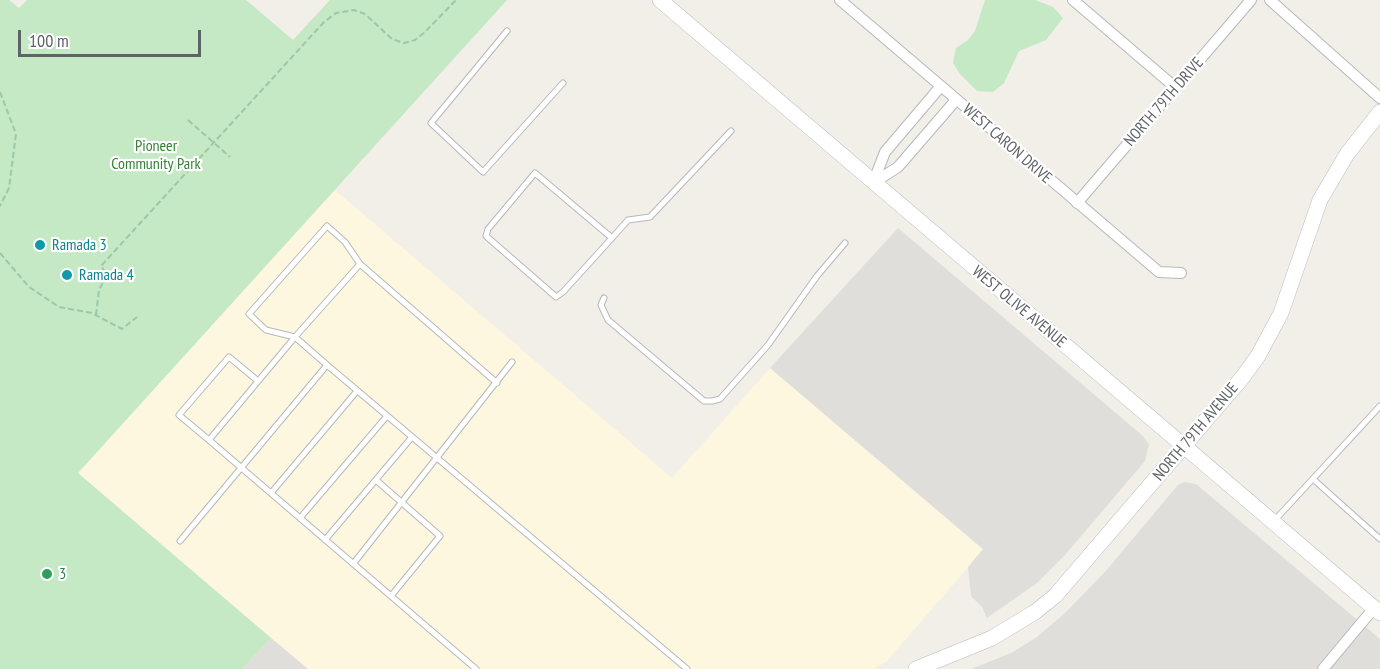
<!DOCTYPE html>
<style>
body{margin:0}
#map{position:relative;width:1380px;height:669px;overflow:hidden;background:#f1efe8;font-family:"PT Sans Narrow",sans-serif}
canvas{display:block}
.scale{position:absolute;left:18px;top:30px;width:183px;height:27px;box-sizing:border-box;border:3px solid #5f6368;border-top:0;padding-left:8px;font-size:18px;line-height:21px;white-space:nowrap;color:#5f6368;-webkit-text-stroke:4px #fff;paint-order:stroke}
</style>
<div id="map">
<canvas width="1380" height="669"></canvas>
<div class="scale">100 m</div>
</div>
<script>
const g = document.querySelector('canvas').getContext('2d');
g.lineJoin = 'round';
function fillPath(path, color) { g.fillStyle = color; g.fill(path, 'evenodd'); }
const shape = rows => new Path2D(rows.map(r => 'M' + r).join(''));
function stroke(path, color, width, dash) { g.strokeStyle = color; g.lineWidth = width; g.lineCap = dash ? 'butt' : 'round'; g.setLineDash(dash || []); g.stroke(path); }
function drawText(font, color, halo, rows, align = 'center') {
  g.font = font + ' "PT Sans Narrow",sans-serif'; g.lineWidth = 4.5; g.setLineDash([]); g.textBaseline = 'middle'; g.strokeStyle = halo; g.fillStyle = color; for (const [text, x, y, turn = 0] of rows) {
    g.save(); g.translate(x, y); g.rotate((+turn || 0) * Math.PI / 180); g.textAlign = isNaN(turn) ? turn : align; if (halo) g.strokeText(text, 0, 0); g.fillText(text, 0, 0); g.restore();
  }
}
fillPath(shape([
 [335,190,672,478,770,368,983,550,886,662,873,669,308,669,77,473]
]), '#fef7e0');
fillPath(shape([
 [898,228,1143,436,1149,444,1145,461,1065,555,1037,583,987,618,982,607,971,596,968,567,983,549,770,368],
 [1184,482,1196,484,1380,639,1380,669,971,669,1011,653,1037,637,1066,612,1104,573,1178,485],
 [271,638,308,669,242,669]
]), '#e0deda');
fillPath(shape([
 [0,0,9,0,19,8,27,0,246,0,293,40,330,0,507,0,78,473,271,638,242,669,0,669],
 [985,0,1035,0,1053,7,1063,18,1046,40,1019,51,1004,83,993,92,977,91,960,74,953,63,956,48,968,40,975,31]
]), '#c5e8c5');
const lane = shape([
 [507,31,431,123,483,172,563,83],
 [612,238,535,173,488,229,486,236,556,297,563,292,612,238,628,220,650,217,731,131],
 [360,264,345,242,327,226,249,314,266,330,295,337,209,440,476,669],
 [604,298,601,305,608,320,704,401,712,401,720,399,768,345,817,276,845,243],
 [327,365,295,337,360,264,497,383],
 [209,440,179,415,229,357,258,381],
 [1313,479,1380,539],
 [376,480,440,536,391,596],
 [271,493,357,391],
 [300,518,387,416],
 [1274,521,1380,406],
 [325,540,412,437],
 [180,541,327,365,687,669],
 [353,564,512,362]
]);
const street = shape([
 [840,0,1159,272,1181,273],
 [1073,0,1176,88],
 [1270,0,1380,98],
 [873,183,885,152,941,86],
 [873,183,898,167,956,100],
 [1077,203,1251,0],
 [1323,669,1374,608]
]);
const secondary = shape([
 [660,0,1380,613],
 [916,669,992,638,1035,612,1055,596,1242,378,1258,356,1281,313,1320,200,1347,154,1380,112]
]);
stroke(lane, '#b5b8bc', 7);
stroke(street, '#b5b8bc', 12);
stroke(secondary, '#b6babf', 16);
stroke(shape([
 [0,92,16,134,9,188,0,206],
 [188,120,230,157],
 [0,253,29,287,59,307,92,313,122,329,137,317],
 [96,315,99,290,107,275,101,266,324,22,336,13,354,10,365,14,392,39,404,43,415,40,425,32,456,0]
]), '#9cc7a9', 2, [6, 3]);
stroke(lane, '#fff', 5);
stroke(street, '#fff', 10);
stroke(secondary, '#fff', 15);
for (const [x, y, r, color] of [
 [40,245,6,"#0f9aa8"],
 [67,275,6,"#0f9aa8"],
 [47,574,6,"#2e9e5b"]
]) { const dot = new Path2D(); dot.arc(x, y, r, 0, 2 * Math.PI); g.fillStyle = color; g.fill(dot); stroke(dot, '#fff', 2); }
drawText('16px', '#5f6368', '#fff', [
 ["NORTH 79TH DRIVE",1164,102,-49],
 ["WEST CARON DRIVE",1007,144,41],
 ["WEST OLIVE AVENUE",1019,307,40],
 ["NORTH 79TH AVENUE",1196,432,-50]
]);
drawText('16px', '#348238', '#fff', [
 ["Pioneer",156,146],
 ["Community Park",156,164]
]);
drawText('16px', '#0d838f', '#fff', [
 ["Ramada 3",52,245],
 ["Ramada 4",79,275]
], 'left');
drawText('16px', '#27864d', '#fff', [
 ["3",59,574]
], 'left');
</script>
